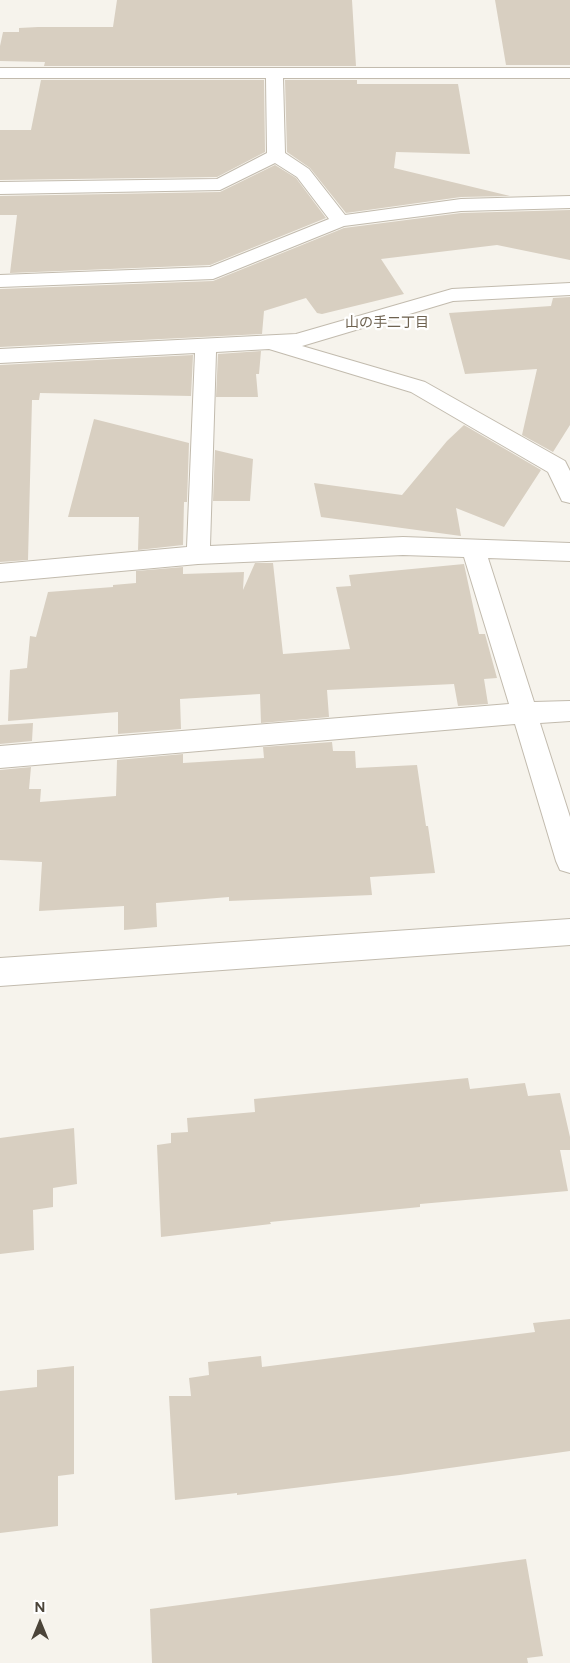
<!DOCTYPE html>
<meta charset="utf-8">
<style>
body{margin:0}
#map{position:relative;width:570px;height:1663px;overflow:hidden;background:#f6f3ec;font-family:Figtree,sans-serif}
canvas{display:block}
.north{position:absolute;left:15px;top:1598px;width:50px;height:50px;-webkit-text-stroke:4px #fff;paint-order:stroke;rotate:0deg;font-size:14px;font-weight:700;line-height:20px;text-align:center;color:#4b4439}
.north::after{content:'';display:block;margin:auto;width:18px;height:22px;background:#4b4439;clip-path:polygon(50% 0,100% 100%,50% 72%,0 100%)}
</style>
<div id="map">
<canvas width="570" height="1663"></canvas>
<div class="north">N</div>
</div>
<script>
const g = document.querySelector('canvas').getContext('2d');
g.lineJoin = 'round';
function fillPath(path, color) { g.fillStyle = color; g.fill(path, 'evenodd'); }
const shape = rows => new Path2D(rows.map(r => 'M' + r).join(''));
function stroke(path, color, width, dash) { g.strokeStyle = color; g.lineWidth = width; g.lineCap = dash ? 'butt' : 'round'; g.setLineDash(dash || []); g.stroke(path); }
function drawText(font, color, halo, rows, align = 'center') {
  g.font = font + ' Figtree,"Noto Sans JP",sans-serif'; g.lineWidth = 4.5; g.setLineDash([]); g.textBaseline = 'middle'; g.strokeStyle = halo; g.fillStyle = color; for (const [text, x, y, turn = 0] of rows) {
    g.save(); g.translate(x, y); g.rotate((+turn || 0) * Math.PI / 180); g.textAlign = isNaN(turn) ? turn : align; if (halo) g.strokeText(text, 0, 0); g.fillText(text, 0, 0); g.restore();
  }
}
fillPath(shape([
 [117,0,352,0,356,66,44,66,45,62,0,61,0,46,3,32,19,32,19,28,38,27,113,27],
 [495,0,570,0,570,65,506,65],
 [41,80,264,80,265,152,217,177,0,180,0,130,31,130],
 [285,80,357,80,357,84,458,84,470,154,396,152,394,168,510,196,461,197,346,213,310,168,287,152],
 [275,165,296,178,326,218,210,265,10,273,17,215,0,215,0,196,220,192],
 [570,210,570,260,497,245,381,259,404,294,322,314,317,313,306,298,264,311,262,334,0,347,0,289,213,281,344,228,461,213],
 [570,297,570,425,553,452,522,435,537,369,465,374,449,313,551,306,553,298],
 [261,351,259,374,256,374,258,397,216,397,218,354],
 [193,355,191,396,40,393,39,400,32,400,28,560,0,562,0,365],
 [94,419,189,443,187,502,184,502,183,545,138,550,139,517,68,517],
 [464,425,541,470,504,527,456,508,461,536,321,517,314,483,402,495,447,441],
 [215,450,253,459,250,501,213,501],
 [255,563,273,563,283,654,350,649,336,587,351,586,349,575,464,564,479,634,485,634,497,678,484,679,488,704,458,706,454,684,327,690,329,717,261,723,260,694,180,699,181,729,118,734,118,712,8,721,10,670,27,668,30,636,36,637,48,592,113,587,113,585,136,583,136,571,183,567,183,574,244,572,243,590],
 [33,723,32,741,0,744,0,725],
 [332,742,333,751,355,751,356,768,417,765,426,826,428,826,435,873,370,877,372,895,229,901,229,897,156,903,157,927,124,930,124,906,39,911,42,862,0,860,0,770,31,767,29,789,41,789,40,802,116,796,117,760,183,754,183,763,264,758,263,747],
 [468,1078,470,1089,525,1083,528,1096,560,1093,570,1137,570,1150,560,1150,568,1191,420,1204,420,1207,270,1222,271,1224,161,1237,157,1145,171,1143,171,1133,188,1132,187,1118,255,1112,254,1099],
 [74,1128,77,1184,53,1188,53,1207,33,1210,34,1250,0,1254,0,1138],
 [570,1319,570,1451,400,1475,237,1495,237,1493,175,1500,169,1396,191,1396,189,1378,209,1375,208,1362,261,1356,262,1367,535,1332,533,1323],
 [74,1366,74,1474,58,1476,58,1526,0,1533,0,1391,37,1387,37,1370],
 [526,1559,543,1656,527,1658,528,1663,152,1663,150,1609]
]), '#d8cfc1');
const minor = shape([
 [0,68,570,68,570,78,283,78,285,153,309,169,345,215,461,199,570,196,570,208,461,211,344,226,213,279,0,287,0,275,210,267,329,219,297,177,275,163,220,190,0,194,0,182,217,179,267,153,266,78,0,78,0,68],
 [570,283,570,295,453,301,302,346,425,382,565,461,570,471,570,503,562,501,548,472,411,392,269,349,216,352,210,546,403,537,570,543,570,561,488,558,534,702,570,701,570,721,540,723,570,817,570,873,560,870,556,861,515,724,0,768,0,746,509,704,464,557,403,555,198,564,0,582,0,564,187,547,195,353,0,363,0,349,296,334,452,289,570,283],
 [570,919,570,945,0,986,0,958,570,919]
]);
stroke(minor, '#c2bbae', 2);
fillPath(minor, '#fff');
drawText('14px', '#6e6250', '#fff', [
 ["山の手二丁目",387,323]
]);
</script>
